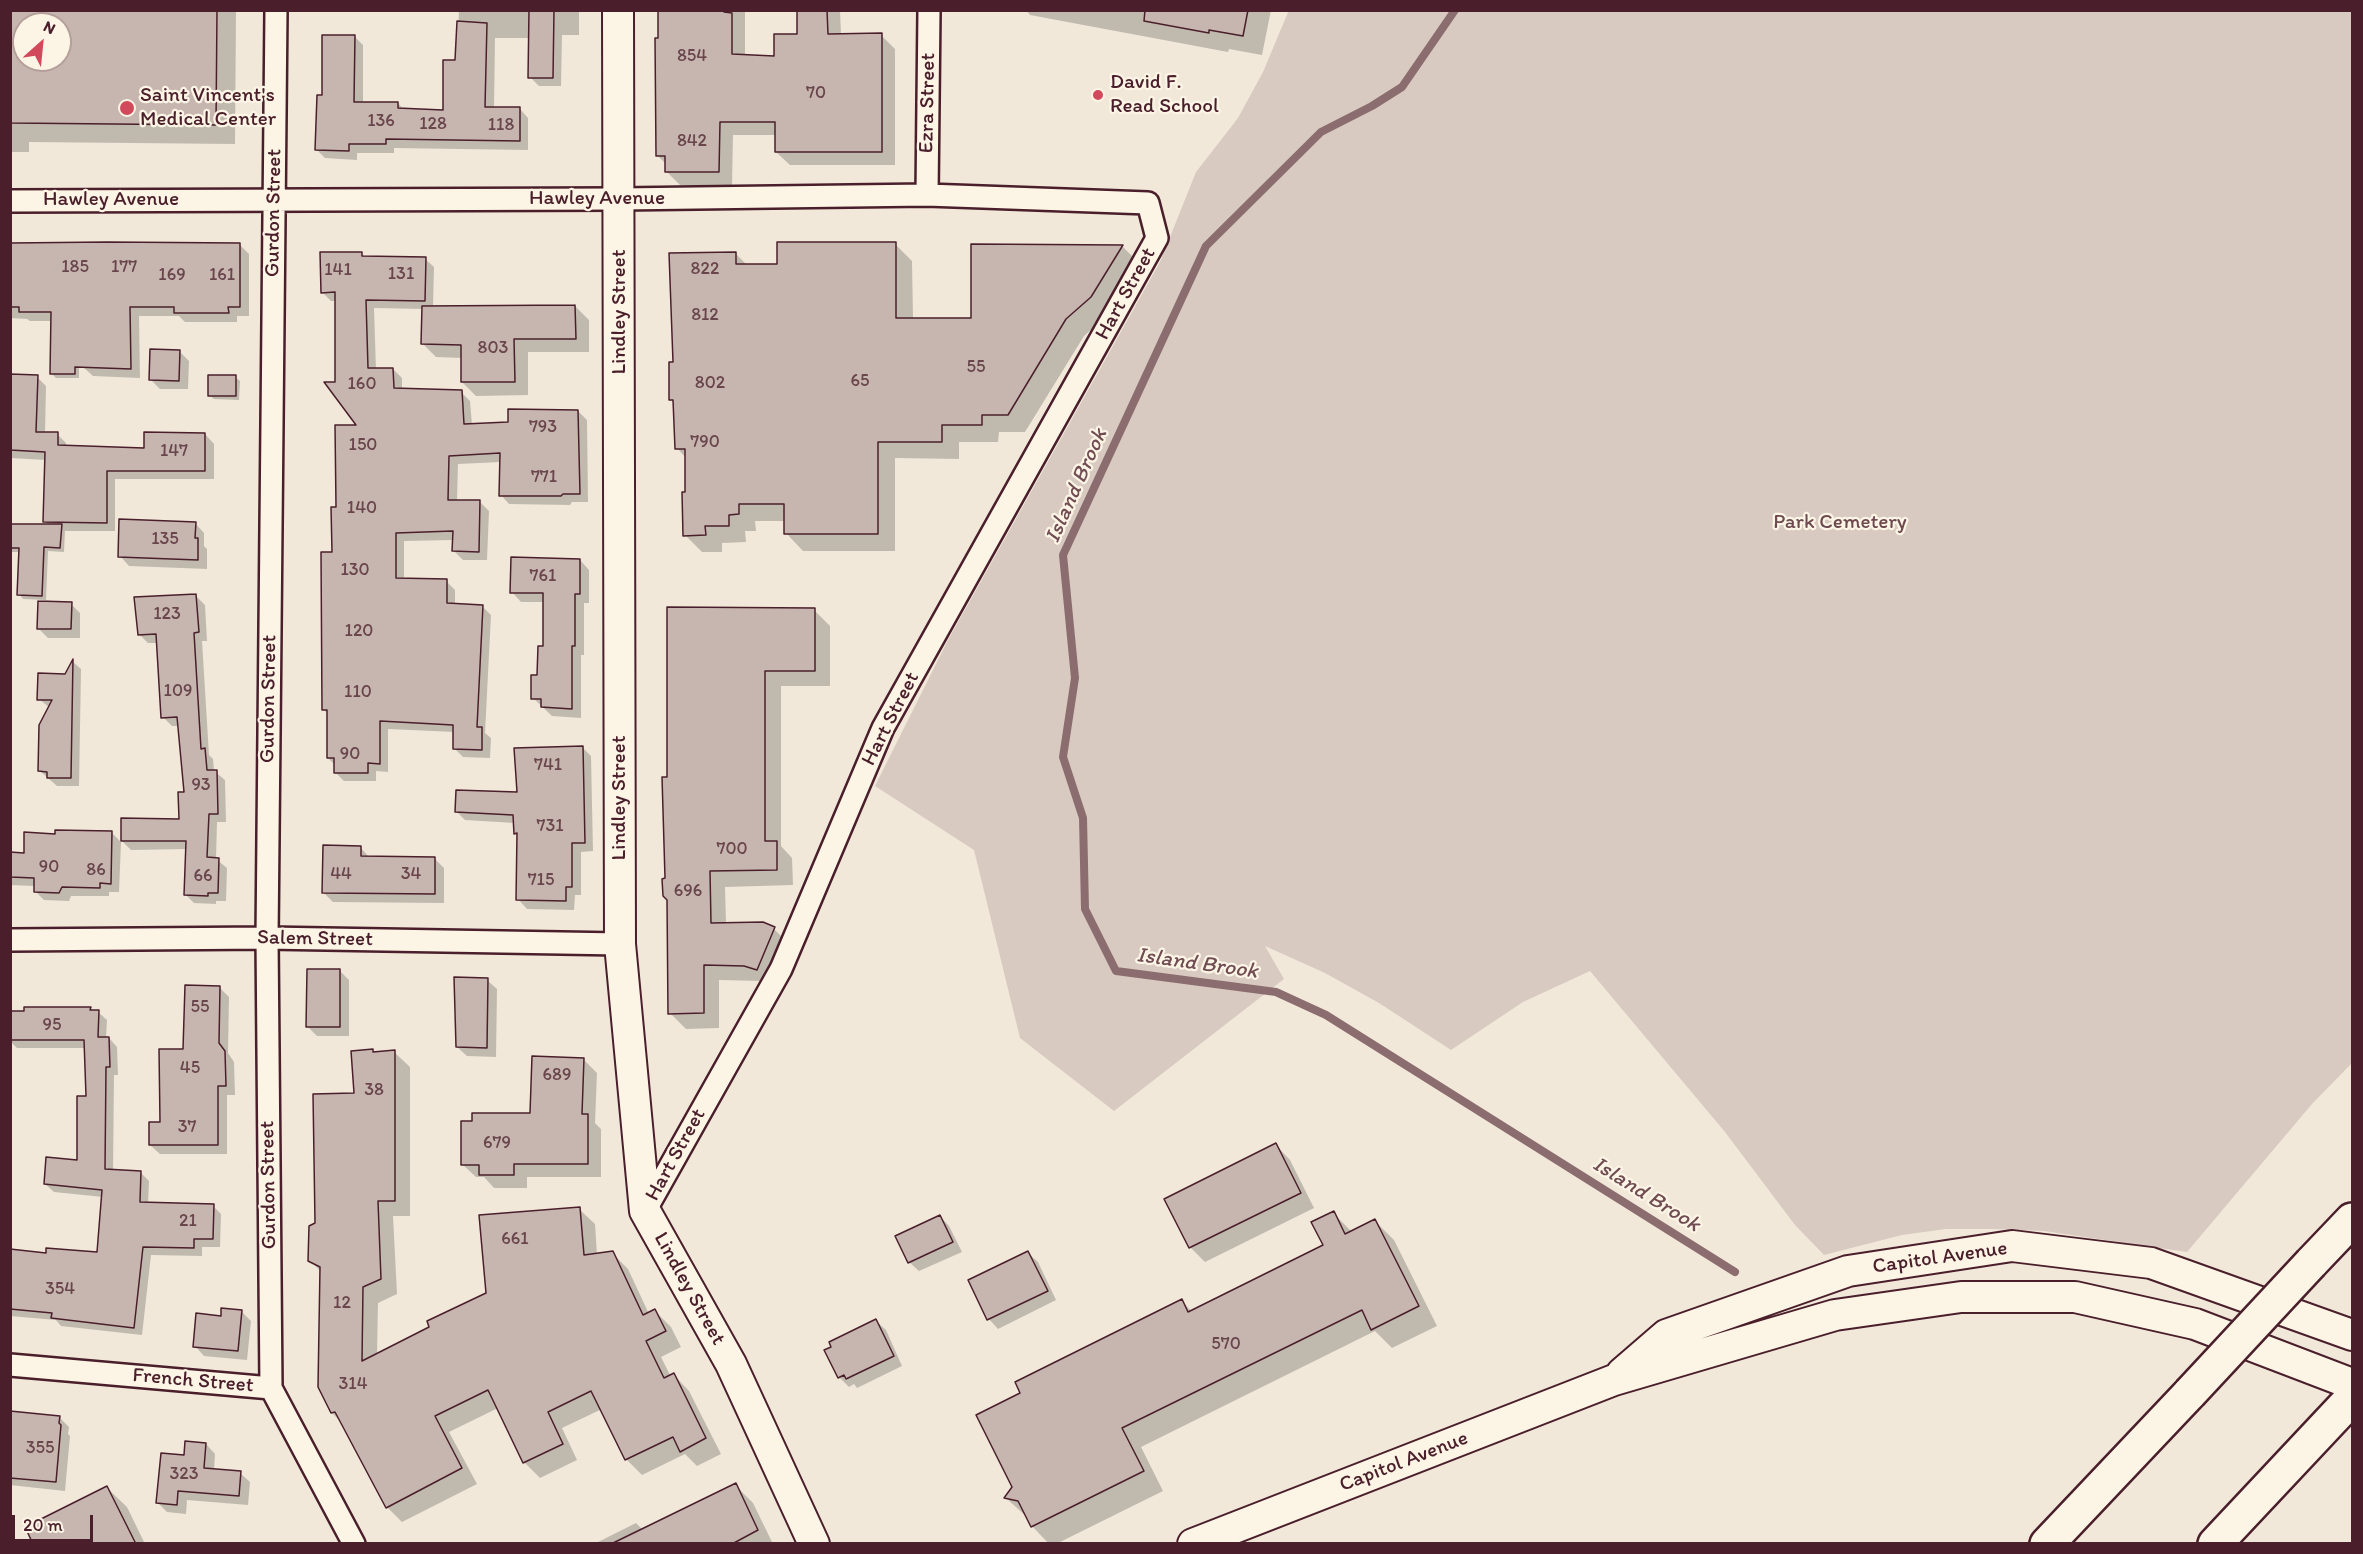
<!DOCTYPE html>
<style>
body{margin:0}
#map{position:relative;width:2363px;height:1554px;overflow:hidden;background:#f1e8da;font-family:Itim,sans-serif}
canvas{display:block}
.frame{position:absolute;inset:0;border:12px solid #4a1f2b;pointer-events:none}
.north{position:absolute;left:12px;top:12px;width:60px;height:60px;box-sizing:border-box;background:#fcf5e5;border:2px solid #b59f9b;border-radius:50%;rotate:27deg;font-size:16px;font-weight:700;line-height:24px;text-align:center;color:#4a1f2b}
.north::after{content:'';display:block;margin:auto;width:21px;height:27px;background:#d1495b;clip-path:polygon(50% 0,100% 100%,50% 72%,0 100%)}
.scale{position:absolute;left:12px;top:1515px;width:81px;height:27px;box-sizing:border-box;border:3px solid #4a1f2b;border-top:0;padding-left:8px;font-size:18px;line-height:21px;white-space:nowrap;color:#4a1f2b;-webkit-text-stroke:4px #fcf5e5;paint-order:stroke}
</style>
<div id="map">
<canvas width="2363" height="1554"></canvas>
<div class="frame"></div>
<div class="north">N</div>
<div class="scale">20 m</div>
</div>
<script>
const g = document.querySelector('canvas').getContext('2d');
g.lineJoin = 'round';
function fillPath(path, color) { g.fillStyle = color; g.fill(path, 'evenodd'); }
const shape = rows => new Path2D(rows.map(r => 'M' + r).join(''));
function stroke(path, color, width, dash) { g.strokeStyle = color; g.lineWidth = width; g.lineCap = dash ? 'butt' : 'round'; g.setLineDash(dash || []); g.stroke(path); }
function drawText(font, color, halo, rows, align = 'center') {
  g.font = font + ' Itim,sans-serif'; g.lineWidth = 4.5; g.setLineDash([]); g.textBaseline = 'middle'; g.strokeStyle = halo; g.fillStyle = color; for (const [text, x, y, turn = 0] of rows) {
    g.save(); g.translate(x, y); g.rotate((+turn || 0) * Math.PI / 180); g.textAlign = isNaN(turn) ? turn : align; if (halo) g.strokeText(text, 0, 0); g.fillText(text, 0, 0); g.restore();
  }
}
fillPath(shape([
 [1289,10,2352,11,2352,1063,2312,1104,2187,1252,2044,1231,1994,1229,1946,1229,1902,1235,1824,1255,1795,1225,1725,1132,1590,971,1523,1002,1451,1050,1379,1003,1325,973,1265,946,1284,979,1114,1111,1020,1038,974,850,875,786,948,640,1160,262,1196,172,1238,118,1263,72]
]), '#d8cac0');
fillPath(shape([
 [10,10,236,10,235,144,29,142,29,152,10,152],
 [24,24,60,24,60,60,24,60],
 [459,10,579,10,579,35,562,35,561,86,539,86,530,77,530,38,495,38,494,108,520,109,528,118,528,150,394,148,394,153,357,153,357,160,325,158,316,149,323,96,354,36,363,45,363,103,398,103,404,110,444,111,457,61],
 [659,10,745,10,745,56,776,57,799,35,799,10,840,10,841,35,881,35,895,49,895,165,790,165,776,152,776,135,733,135,732,185,680,185,666,171,666,164,657,155],
 [1026,10,1271,10,1262,55,1229,49,1228,52,1030,15],
 [10,244,240,245,249,254,249,316,237,316,237,322,185,322,179,316,139,316,140,378,93,376,83,367,55,321,30,321,27,319,10,318],
 [895,244,912,261,913,319,973,319,973,246,1123,247,1140,264,1108,314,1084,336,1025,432,999,432,998,442,959,442,959,459,895,458,895,551,803,551,786,533,786,521,755,521,756,531,745,531,746,542,722,543,722,552,702,552,685,535,686,458,677,448,675,404,670,399,674,364,735,253,748,266,779,265],
 [361,253,366,258,425,259,434,267,433,307,575,306,589,320,589,352,528,352,528,395,476,396,462,382,462,358,436,357,422,343,424,309,374,308,376,370,393,369,402,378,402,390,461,392,470,401,472,425,510,423,578,411,587,420,588,502,572,502,570,505,509,504,501,495,501,462,458,464,457,501,480,502,489,511,487,560,463,560,454,551,454,540,404,541,404,580,446,581,455,590,455,605,482,606,491,615,485,733,491,738,490,758,463,757,455,749,455,732,388,729,388,772,376,771,376,781,344,781,335,772,335,765,328,758,328,714,323,709,338,508,359,426,337,384,337,301,331,301,322,292],
 [179,351,189,361,188,389,160,389,151,380],
 [79,356,79,378,56,378,51,373],
 [37,377,46,386,45,433,57,434,66,443,66,447,146,449,205,434,214,444,214,479,115,479,115,531,65,531,64,552,48,551,46,600,23,599,19,594,20,552,10,552,10,525,49,526,45,521,46,460,10,458,10,433],
 [235,377,240,381,239,400,214,399,209,395],
 [195,523,204,533,204,546,207,549,207,569,129,566,120,556],
 [580,560,589,570,589,603,584,603,584,655,581,655,581,718,552,716,533,698,545,648,545,602,521,602,512,592],
 [196,596,205,605,207,641,202,641,209,755,213,759,214,771,225,780,226,822,217,822,216,859,227,868,226,901,216,901,216,904,194,903,185,894,187,849,131,850,122,841,180,820,186,794,179,726,172,726,163,717,158,643,148,643,139,634],
 [71,604,80,613,80,638,48,638,38,628],
 [814,610,830,626,830,686,781,686,781,846,792,858,793,885,725,887,726,924,774,929,790,945,773,985,761,981,719,980,719,1028,686,1029,670,1013,669,900,666,880,668,778],
 [73,662,81,669,79,786,57,786,40,771,50,708,39,699,66,675],
 [582,747,591,756,593,851,581,852,581,895,575,895,574,910,527,909,518,899,519,836,516,833,515,823,465,820,456,811,519,794],
 [112,833,121,842,119,892,109,892,109,896,71,896,69,901,44,900,35,891,35,886,10,885,10,854,25,854,57,835],
 [360,847,370,858,434,858,444,868,444,903,333,902,323,892],
 [340,971,349,980,349,1036,317,1036,307,1026],
 [487,980,497,989,496,1057,467,1056,457,1047],
 [219,987,229,997,228,1053,234,1062,235,1095,227,1095,227,1154,160,1154,150,1145,161,1123,185,1050],
 [90,1009,98,1012,107,1020,106,1038,109,1038,117,1047,118,1075,114,1075,113,1171,141,1173,149,1181,148,1204,213,1206,221,1214,220,1247,202,1247,202,1256,151,1255,142,1335,61,1326,56,1320,10,1316,10,1251,47,1255,98,1254,103,1197,54,1192,45,1184,79,1162,87,1098,86,1048,17,1048,10,1041,10,1013],
 [372,1050,375,1053,394,1052,410,1067,410,1216,393,1216,397,1294,378,1303,377,1355,431,1328,487,1294,579,1209,595,1224,597,1255,612,1253,628,1269,649,1314,655,1311,671,1327,681,1347,661,1357,671,1377,674,1375,689,1391,721,1454,697,1466,685,1454,642,1475,626,1459,602,1409,562,1428,577,1460,540,1478,524,1462,498,1408,449,1432,477,1484,402,1522,387,1507,343,1424,332,1413,321,1272,310,1260,316,1223,356,1094],
 [584,1060,597,1073,595,1123,601,1129,601,1177,527,1177,527,1188,494,1188,484,1177,476,1177,462,1164,473,1123,532,1115],
 [1276,1145,1290,1160,1314,1208,1205,1262,1190,1247],
 [1333,1213,1352,1232,1375,1221,1394,1240,1437,1326,1392,1348,1375,1331,1141,1447,1163,1491,1056,1544,1049,1544,1032,1526,1028,1518,1006,1498,1014,1488,1022,1394,1182,1301,1192,1312,1324,1246],
 [940,1216,949,1226,962,1252,919,1271,909,1262],
 [1028,1253,1038,1262,1056,1300,998,1329,989,1319,970,1281],
 [242,1312,251,1321,247,1360,204,1356,195,1346,222,1317],
 [876,1321,886,1330,902,1366,857,1388,854,1384,849,1387,839,1377],
 [10,1412,59,1417,69,1427,68,1434,70,1436,65,1491,10,1485],
 [206,1444,215,1454,214,1470,240,1473,250,1482,248,1505,187,1500,186,1514,167,1512,158,1503,185,1457],
 [735,1485,753,1503,773,1544,594,1544,636,1523,643,1530],
 [107,1488,127,1507,145,1544,35,1544]
]), '#0003');
stroke(shape([
 [1455,10,1402,87,1372,106,1321,132,1206,246,1063,555,1075,678,1063,757,1083,818,1085,909,1116,971,1276,992,1326,1015,1735,1272]
]), '#8b6d6f', 8);
const building = shape([
 [10,10,217,10,216,125,10,123,10,10],
 [24,24,60,24,60,60,24,60,24,24],
 [529,10,554,10,553,78,528,78,529,10],
 [658,10,724,10,724,12,732,13,732,54,774,56,774,34,797,34,797,10,827,10,828,34,882,33,882,152,775,152,775,122,720,122,719,172,665,172,665,156,656,156,655,38,658,38,658,10],
 [1145,10,1248,10,1243,36,1209,30,1209,33,1144,21,1145,10],
 [457,21,487,23,485,107,520,107,520,141,386,139,386,144,349,144,349,151,315,150,317,95,322,95,322,35,355,35,354,102,398,102,398,108,443,110,443,60,455,60,457,21],
 [107,242,240,243,240,307,228,307,229,313,174,313,174,307,130,307,131,369,75,367,75,374,50,374,51,312,19,312,19,307,10,307,10,243,107,242],
 [777,242,896,242,896,318,971,318,971,244,1123,245,1091,297,1066,319,1008,415,982,415,982,425,942,425,942,442,878,442,878,534,784,534,784,504,739,504,739,514,729,515,729,526,705,526,706,535,683,536,682,492,685,492,685,449,675,449,673,400,669,400,669,362,673,362,669,253,736,252,736,264,777,264,777,242],
 [320,252,362,252,362,256,426,257,425,301,366,300,368,368,393,368,394,388,462,390,464,424,508,422,508,409,578,410,580,494,563,494,561,496,499,496,500,453,449,456,448,500,480,500,479,552,452,551,453,531,396,533,396,578,447,579,447,603,483,605,477,727,482,727,482,750,453,749,453,725,380,721,380,764,368,763,368,773,334,773,334,758,327,758,327,710,322,710,321,552,332,552,331,507,336,507,335,425,356,425,324,382,335,382,335,292,321,293,320,252],
 [575,305,576,339,514,339,515,382,461,382,461,345,421,344,422,306,575,305],
 [150,349,180,350,179,381,149,380,150,349],
 [10,374,38,375,36,432,58,432,58,445,144,448,144,432,205,433,205,471,107,471,107,523,43,522,45,452,10,450,10,374],
 [208,375,236,375,236,396,208,396,208,375],
 [119,519,196,522,195,538,198,538,198,560,118,557,119,519],
 [10,524,62,524,60,548,44,547,42,596,17,595,19,548,10,548,10,524],
 [511,557,580,559,580,594,575,594,575,646,572,646,572,709,541,707,541,699,531,699,531,675,537,675,538,646,543,646,543,593,510,593,511,557],
 [196,594,199,632,194,633,201,749,205,748,207,770,217,770,218,814,209,814,207,857,219,858,218,893,208,893,208,896,184,895,186,841,121,841,121,818,179,819,178,792,184,792,177,717,161,718,156,634,138,635,134,597,196,594],
 [38,601,72,602,71,629,37,629,38,601],
 [667,607,815,608,815,671,765,671,765,841,777,841,777,870,710,871,711,923,763,922,775,927,757,970,744,966,704,965,704,1013,668,1014,667,900,663,896,662,879,665,878,662,777,667,777,667,607],
 [73,659,71,778,47,778,47,772,38,771,39,725,52,700,37,700,38,673,65,674,73,659],
 [583,746,585,843,572,843,572,887,566,887,566,901,516,900,517,833,514,834,513,815,455,812,456,790,517,792,514,748,583,746],
 [55,830,112,831,111,884,100,883,100,888,62,887,59,893,34,892,34,878,10,877,10,852,24,853,24,832,55,834,55,830],
 [323,845,361,846,361,856,435,857,435,894,322,893,323,845],
 [307,969,340,969,340,1027,306,1027,307,969],
 [454,977,488,978,487,1048,456,1047,454,977],
 [185,985,220,986,219,1043,225,1051,226,1086,218,1086,218,1145,149,1145,149,1122,160,1122,159,1049,183,1049,185,985],
 [24,1007,91,1007,90,1010,99,1010,98,1037,109,1037,110,1067,106,1067,105,1169,141,1171,140,1202,214,1204,213,1239,194,1239,194,1248,143,1247,134,1328,51,1318,52,1313,10,1309,10,1249,46,1253,46,1248,97,1252,102,1190,44,1184,46,1157,77,1160,77,1096,86,1096,84,1040,10,1040,10,1011,24,1011,24,1007],
 [373,1049,373,1052,395,1050,395,1201,378,1201,381,1279,363,1287,362,1361,429,1327,427,1321,486,1293,479,1215,580,1207,584,1255,613,1251,643,1315,655,1309,666,1331,646,1341,664,1378,674,1373,706,1438,680,1452,673,1437,625,1460,591,1391,548,1412,563,1444,523,1463,488,1390,435,1416,462,1468,386,1508,335,1412,331,1413,318,1387,320,1267,308,1261,309,1226,315,1223,313,1094,354,1093,351,1051,373,1049],
 [532,1056,584,1058,582,1114,588,1114,588,1164,514,1164,514,1175,479,1175,479,1165,461,1165,461,1121,472,1121,472,1113,530,1113,532,1056],
 [1276,1143,1301,1193,1189,1248,1164,1199,1276,1143],
 [1334,1211,1345,1234,1375,1219,1419,1306,1371,1330,1362,1310,1122,1428,1144,1471,1031,1527,1018,1501,1004,1498,1012,1487,976,1415,1020,1393,1015,1382,1182,1299,1188,1312,1323,1245,1311,1222,1334,1211],
 [940,1215,953,1242,908,1263,895,1236,940,1215],
 [1028,1251,1048,1291,987,1320,968,1280,1028,1251],
 [221,1308,242,1310,238,1351,193,1347,196,1313,221,1316,221,1308],
 [876,1319,894,1356,846,1379,844,1375,838,1378,824,1350,831,1347,829,1342,876,1319],
 [10,1411,60,1416,59,1423,61,1425,56,1482,10,1478,10,1411],
 [185,1441,206,1443,204,1468,241,1471,239,1496,178,1491,177,1505,156,1503,161,1453,184,1455,185,1441],
 [736,1483,758,1530,732,1544,611,1544,736,1483],
 [107,1486,136,1544,33,1544,25,1527,107,1486]
]);
fillPath(building, '#c7b6af');
stroke(building, '#4a1f2b', 1.5);
const minor = shape([
 [927,195,929,10],
 [10,201,620,199,927,195,1148,203,1157,238,883,728,781,969,645,1211],
 [10,940,267,938,620,944],
 [10,1365,271,1388,354,1544],
 [271,1388,267,938,276,10]
]);
const secondary = shape([
 [618,10,620,944,645,1211,731,1364,814,1544],
 [1622,1373,1666,1335,1848,1271,2012,1246,2151,1263,2352,1335],
 [1193,1544,1614,1380,1835,1315,1961,1297,2075,1297,2195,1324,2352,1384]
]);
const motorway = shape([
 [2311,1263,2352,1220],
 [2047,1544,2190,1393],
 [2215,1544,2352,1398]
]);
stroke(minor, '#4a1f2b', 26);
stroke(secondary, '#4a1f2b', 34);
stroke(motorway, '#4a1f2b', 38);
stroke(minor, '#fcf5e5', 21);
stroke(secondary, '#fcf5e5', 30);
stroke(motorway, '#fcf5e5', 33);
const motorwayBridge = shape([
 [2190,1393,2311,1263]
]);
stroke(motorwayBridge, '#4a1f2b', 38, []);
stroke(motorwayBridge, '#fcf5e5', 33);
for (const [x, y, r, color] of [
 [1098,95,6,"#d1495b"],
 [127,108,8,"#d1495b"]
]) { const dot = new Path2D(); dot.arc(x, y, r, 0, 2 * Math.PI); g.fillStyle = color; g.fill(dot); stroke(dot, '#fcf5e5', 2); }
drawText('18px', '#69454c', null, [
 ["854",692,56],
 ["70",816,93],
 ["136",381,121],
 ["128",433,124],
 ["118",501,125],
 ["842",692,141],
 ["185",75,267],
 ["177",124,267],
 ["822",705,269],
 ["141",338,270],
 ["131",401,274],
 ["169",172,275],
 ["161",222,275],
 ["812",705,315],
 ["803",493,348],
 ["55",976,367],
 ["65",860,381],
 ["802",710,383],
 ["160",362,384],
 ["793",543,427],
 ["790",705,442],
 ["150",363,445],
 ["147",174,451],
 ["771",544,477],
 ["140",362,508],
 ["135",165,539],
 ["130",355,570],
 ["761",543,576],
 ["123",167,614],
 ["120",359,631],
 ["109",178,691],
 ["110",358,692],
 ["90",350,754],
 ["741",548,765],
 ["93",201,785],
 ["731",550,826],
 ["700",732,849],
 ["90",49,867],
 ["86",96,870],
 ["44",341,874],
 ["34",411,874],
 ["66",203,876],
 ["715",541,880],
 ["696",688,891],
 ["55",200,1007],
 ["95",52,1025],
 ["45",190,1068],
 ["689",557,1075],
 ["38",374,1090],
 ["37",187,1127],
 ["679",497,1143],
 ["21",188,1221],
 ["661",515,1239],
 ["354",60,1289],
 ["12",342,1303],
 ["570",1226,1344],
 ["314",353,1384],
 ["355",40,1448],
 ["323",184,1474]
]);
drawText('21px', '#4a1f2b', '#fcf5e5', [
 ["David F.",1110,83],
 ["Read School",1110,107],
 ["Saint Vincent's",140,96],
 ["Medical Center",140,120]
], 'left');
drawText('21px', '#4a1f2b', '#fcf5e5', [
 ["Ezra Street",928,103,-89],
 ["Hawley Avenue",597,199],
 ["Hawley Avenue",111,200],
 ["Gurdon Street",274,213,-89],
 ["Hart Street",1126,294,-61],
 ["Lindley Street",620,312,-90],
 ["Gurdon Street",269,699,-89],
 ["Hart Street",891,719,-63],
 ["Lindley Street",620,798,-90],
 ["Salem Street",315,939,1],
 ["Hart Street",676,1155,-61],
 ["Gurdon Street",269,1185,-91],
 ["Capitol Avenue",1940,1258,-8],
 ["Lindley Street",689,1289,61],
 ["French Street",193,1381,5],
 ["Capitol Avenue",1404,1462,-21]
]);
drawText('21px', '#6e4a50', '#fcf5e5', [
 ["Park Cemetery",1840,523]
]);
drawText('italic 22px', '#704c53', '#fcf5e5', [
 ["Island Brook",1077,486,-66],
 ["Island Brook",1197,964,8],
 ["Island Brook",1646,1195,32]
]);
</script>
